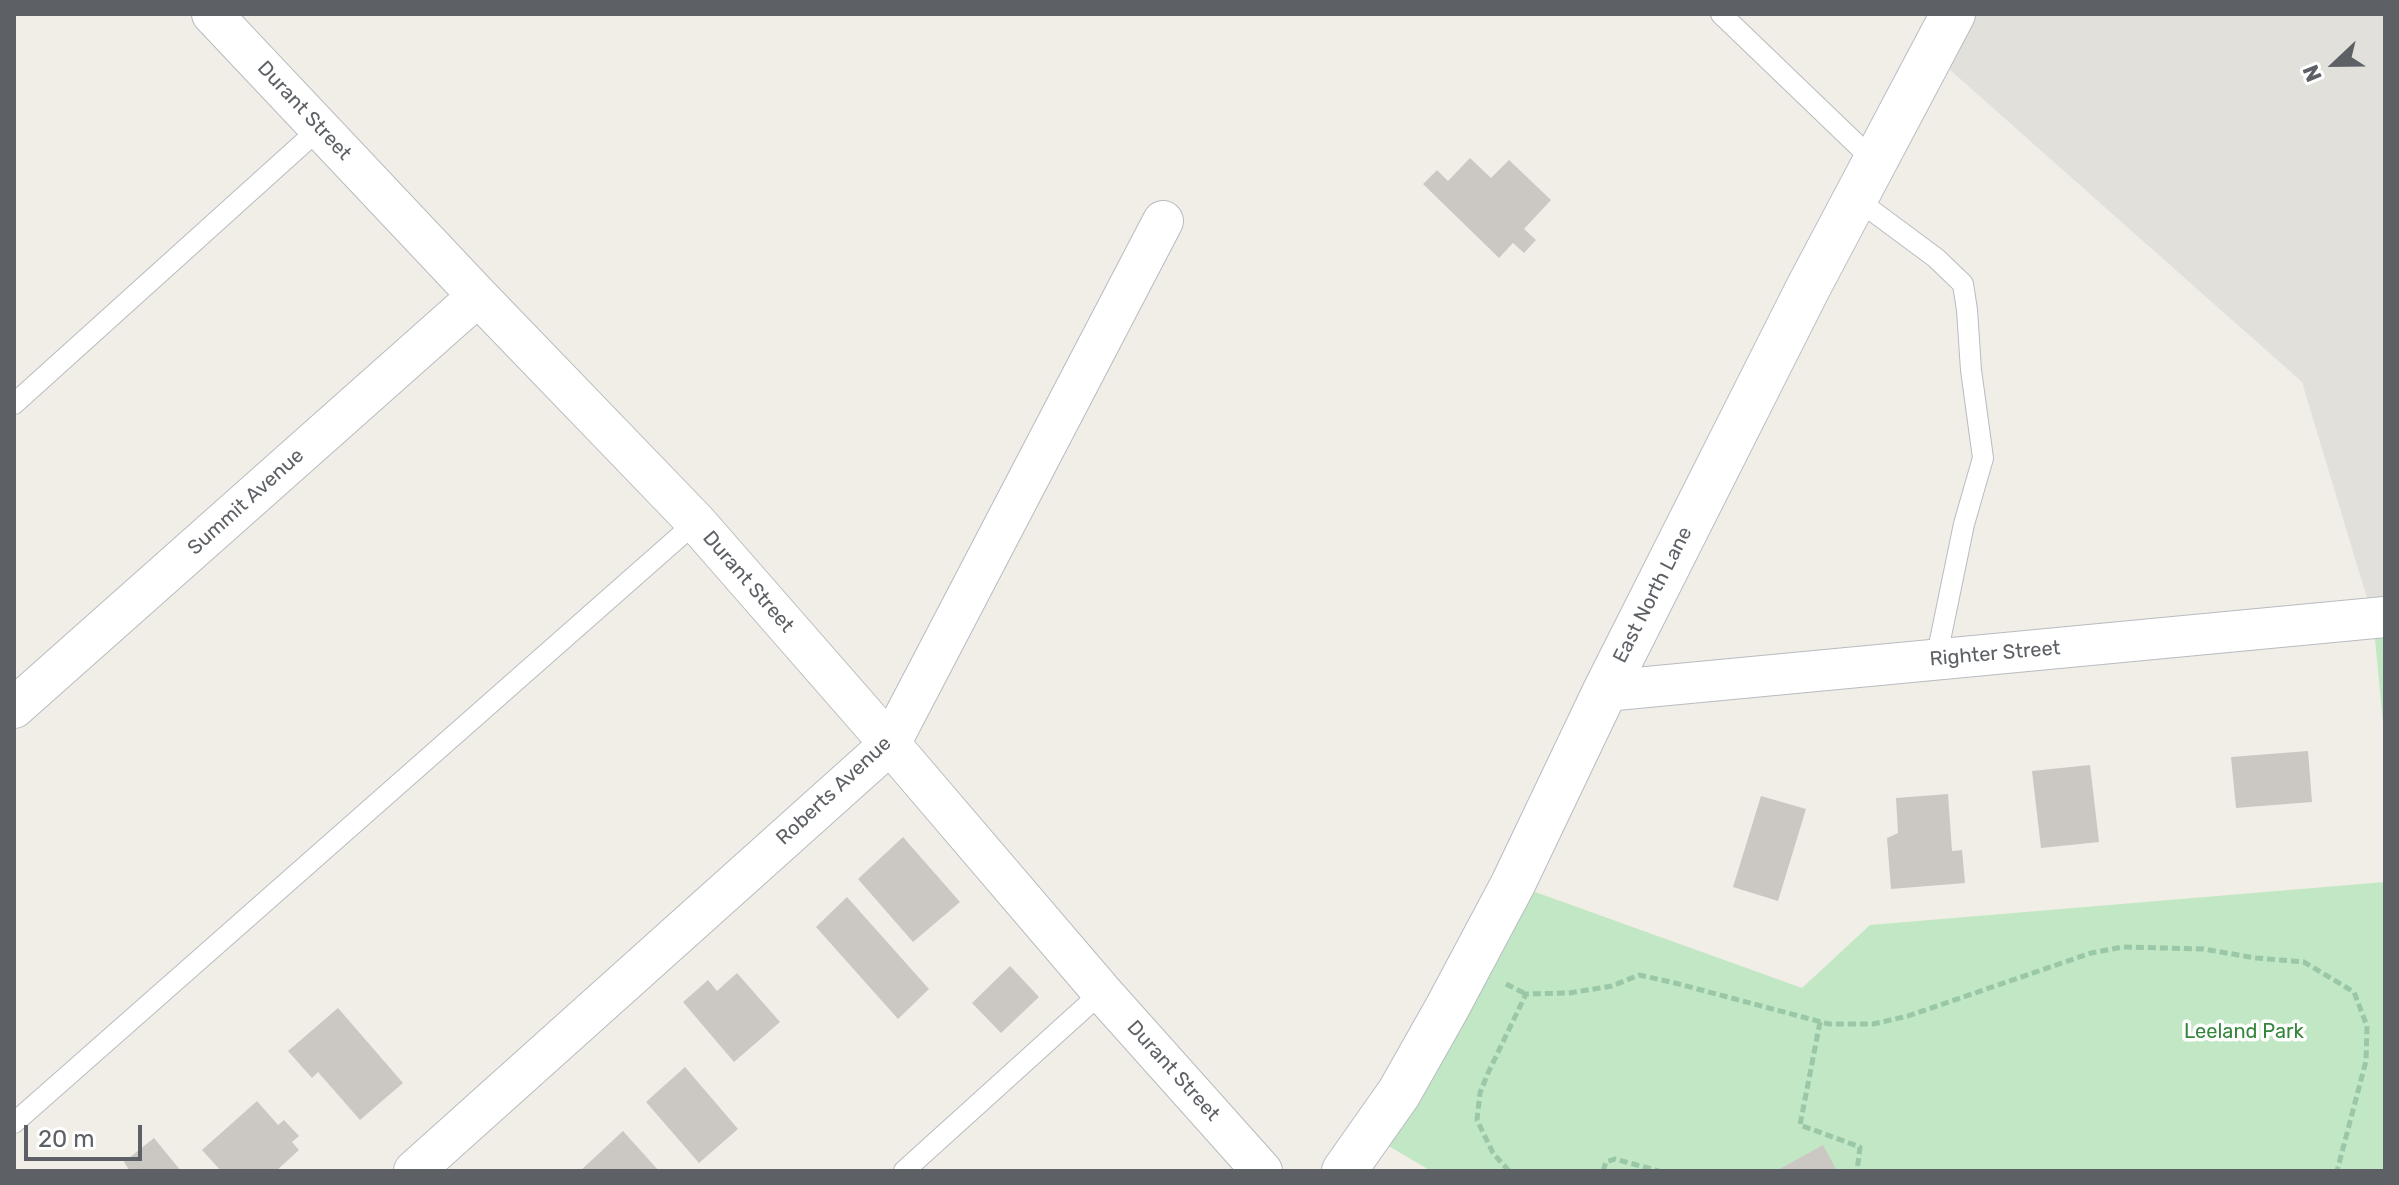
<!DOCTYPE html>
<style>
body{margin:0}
#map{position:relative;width:2399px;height:1185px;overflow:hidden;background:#f0eee6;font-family:Rubik,sans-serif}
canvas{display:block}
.frame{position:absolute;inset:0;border:16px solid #5d6166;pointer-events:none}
.north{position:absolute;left:2295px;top:24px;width:80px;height:80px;-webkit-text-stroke:6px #fff;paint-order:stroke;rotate:248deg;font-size:22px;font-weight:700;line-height:32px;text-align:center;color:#5d6166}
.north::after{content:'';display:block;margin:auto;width:28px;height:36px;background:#5d6166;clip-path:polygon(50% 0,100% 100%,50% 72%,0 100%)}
.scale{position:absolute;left:24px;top:1125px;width:118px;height:36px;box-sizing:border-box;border:4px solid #5d6166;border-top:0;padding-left:10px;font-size:24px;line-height:28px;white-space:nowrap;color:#5d6166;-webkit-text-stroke:6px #fff;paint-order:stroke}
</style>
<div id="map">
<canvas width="2399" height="1185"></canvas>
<div class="frame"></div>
<div class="north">N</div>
<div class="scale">20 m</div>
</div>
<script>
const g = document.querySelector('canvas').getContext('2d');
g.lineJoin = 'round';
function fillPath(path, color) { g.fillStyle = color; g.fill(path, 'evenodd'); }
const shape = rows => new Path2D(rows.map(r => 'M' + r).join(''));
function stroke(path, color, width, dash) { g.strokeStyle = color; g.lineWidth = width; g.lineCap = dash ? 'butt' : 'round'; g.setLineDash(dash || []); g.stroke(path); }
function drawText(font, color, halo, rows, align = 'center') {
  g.font = font + ' Rubik,sans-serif'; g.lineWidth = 7; g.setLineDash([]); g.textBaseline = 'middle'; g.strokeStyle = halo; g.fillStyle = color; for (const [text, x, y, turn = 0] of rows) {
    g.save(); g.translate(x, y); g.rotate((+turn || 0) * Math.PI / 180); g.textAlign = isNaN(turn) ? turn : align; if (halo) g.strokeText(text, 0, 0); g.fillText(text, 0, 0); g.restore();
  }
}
fillPath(shape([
 [1953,14,2385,14,2385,617,2373,618,2302,382,1931,53]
]), '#e1e0da');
fillPath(shape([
 [2373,618,2385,618,2385,744],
 [2385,882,2385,1171,1431,1171,1370,1135,1513,884,1802,988,1870,925]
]), '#c2e7c4');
fillPath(shape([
 [1470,158,1491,178,1509,160,1551,200,1524,229,1536,240,1524,253,1513,243,1499,258,1423,184,1437,170,1448,181],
 [2308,751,2312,802,2236,808,2231,757],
 [2090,765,2099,842,2041,848,2032,771],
 [1948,794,1952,851,1962,850,1965,883,1891,889,1887,838,1898,833,1896,798],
 [1761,796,1806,809,1778,901,1733,887],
 [903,837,960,902,913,942,858,879],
 [847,897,929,989,898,1019,816,927],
 [1010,966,1039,997,1001,1033,972,1003],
 [737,973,780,1022,734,1062,683,1002,708,980,717,991],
 [338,1008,403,1083,360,1120,318,1072,312,1078,288,1051],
 [685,1067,738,1129,699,1163,646,1102],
 [257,1101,278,1125,284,1120,299,1136,292,1142,299,1150,276,1171,221,1171,202,1150],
 [623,1131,659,1171,580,1171],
 [154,1138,181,1171,130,1171,124,1162],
 [1823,1145,1837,1171,1776,1171]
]), '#cbc8c3');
const lane = shape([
 [1721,14,1874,161],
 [1855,198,1936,258,1963,284,1967,310,1971,370,1983,458,1964,524,1936,660],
 [14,404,320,128],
 [14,1123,696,522],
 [904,1171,1102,992]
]);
const street = shape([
 [212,14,478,296,696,522,890,744,1102,992,1262,1171],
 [1605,691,2385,617],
 [14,708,478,296],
 [414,1171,890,744,1163,221]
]);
const secondary = shape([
 [1344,1171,1399,1093,1447,1008,1513,884,1605,691,1808,288,1953,14]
]);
stroke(lane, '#b8bbc0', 22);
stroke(street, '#b8bbc0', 42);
stroke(secondary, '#b9bcc2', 46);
stroke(shape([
 [1506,984,1526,994],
 [1820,1022,1800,1125,1860,1147,1857,1171],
 [1509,1171,1493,1153,1477,1120,1480,1093,1488,1073,1526,994,1569,993,1612,986,1639,975,1675,983,1829,1024,1873,1024,1908,1016,2091,953,2123,947,2203,949,2256,958,2304,962,2354,992,2367,1026,2366,1061,2337,1171],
 [1603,1171,1606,1162,1615,1159,1659,1171]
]), '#99c7a8', 5, [8, 4]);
stroke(lane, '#fff', 20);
stroke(street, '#fff', 40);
stroke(secondary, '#fff', 44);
drawText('20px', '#5d6166', '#fff', [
 ["Durant Street",304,111,47],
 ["Summit Avenue",246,502,-42],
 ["Durant Street",748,582,49],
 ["East North Lane",1653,595,-63],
 ["Righter Street",1995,654,-5],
 ["Roberts Avenue",834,791,-43],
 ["Durant Street",1173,1071,48]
]);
drawText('20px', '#34863c', '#fff', [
 ["Leeland Park",2244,1032]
]);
</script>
